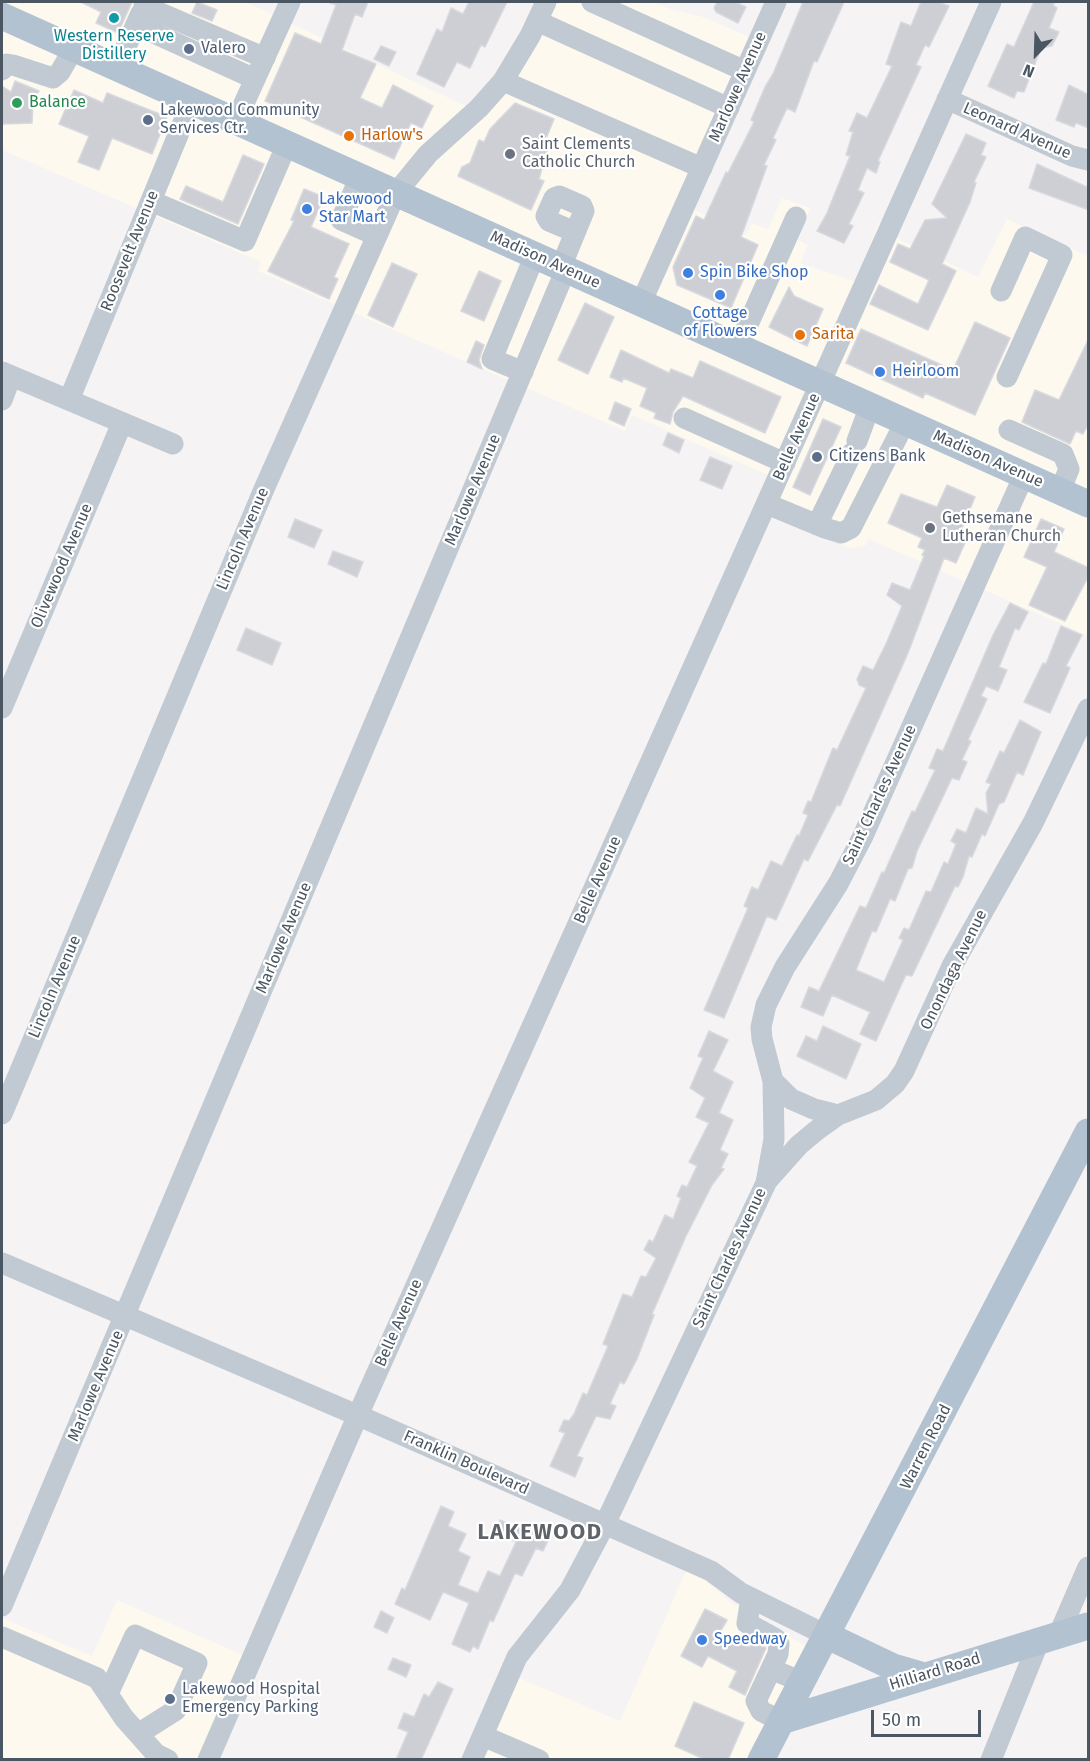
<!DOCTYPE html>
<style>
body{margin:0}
#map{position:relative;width:1090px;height:1761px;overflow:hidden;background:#f5f3f3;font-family:"Fira Sans",sans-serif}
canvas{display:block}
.frame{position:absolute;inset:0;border:3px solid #4a5661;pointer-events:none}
.north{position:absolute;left:1006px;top:24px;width:60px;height:60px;-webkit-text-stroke:4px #fff;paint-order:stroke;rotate:203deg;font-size:16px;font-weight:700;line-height:24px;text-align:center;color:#4a5661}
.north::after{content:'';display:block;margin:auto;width:21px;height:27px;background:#4a5661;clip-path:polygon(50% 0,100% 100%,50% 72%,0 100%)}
.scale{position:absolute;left:871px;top:1710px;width:110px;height:27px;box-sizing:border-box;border:3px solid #4a5661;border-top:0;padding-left:8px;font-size:18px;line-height:21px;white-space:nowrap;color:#4a5661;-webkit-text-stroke:4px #fff;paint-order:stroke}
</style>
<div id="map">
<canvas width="1090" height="1761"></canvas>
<div class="frame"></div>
<div class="north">N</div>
<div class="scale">50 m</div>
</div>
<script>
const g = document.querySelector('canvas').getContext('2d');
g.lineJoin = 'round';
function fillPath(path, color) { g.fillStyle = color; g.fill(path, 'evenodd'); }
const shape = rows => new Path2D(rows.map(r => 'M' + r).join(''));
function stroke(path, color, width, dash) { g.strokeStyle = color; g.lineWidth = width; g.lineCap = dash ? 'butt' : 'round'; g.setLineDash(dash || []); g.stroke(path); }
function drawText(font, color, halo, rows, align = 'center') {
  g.font = font + ' "Fira Sans",sans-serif'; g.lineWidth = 4.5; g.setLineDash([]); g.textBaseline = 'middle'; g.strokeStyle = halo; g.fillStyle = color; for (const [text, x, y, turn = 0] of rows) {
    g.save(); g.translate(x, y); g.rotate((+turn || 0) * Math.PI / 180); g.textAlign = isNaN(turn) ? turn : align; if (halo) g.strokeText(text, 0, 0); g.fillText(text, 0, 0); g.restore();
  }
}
fillPath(shape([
 [2,2,246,2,468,107,500,74,546,2,654,2,670,9,703,17,766,44,693,209,746,235,751,223,768,229,782,198,810,208,796,239,808,245,800,263,856,282,879,222,902,241,978,277,1007,219,1088,256,1088,636,869,539,865,546,849,548,757,507,770,476,632,415,625,431,258,271,261,262,2,150],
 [686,1571,706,1581,730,1602,829,1659,777,1759,480,1760,517,1677,620,1721],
 [117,1600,257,1661,214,1759,2,1759,2,1618,92,1656]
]), '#fdf9ef');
const building = shape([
 [81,2,132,2,118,33,96,23,101,12,81,2],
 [197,2,217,10,212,21,192,13,197,2],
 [328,2,368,2,362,17,355,14,342,50,376,64,360,98,382,108,393,85,433,106,422,128,411,123,394,159,265,101,295,33,321,44,336,5,328,2],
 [469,2,507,2,485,47,481,45,470,68,457,62,444,87,417,74,437,29,442,32,451,8,463,14,469,2],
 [717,2,735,2,746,7,738,23,716,12,714,8,717,2],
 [803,2,844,2,817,62,814,61,795,112,787,108,773,138,776,140,764,165,767,166,741,237,758,245,731,308,677,285,673,267,696,216,704,220,726,172,728,173,754,122,751,120,765,87,773,74,803,2],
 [921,2,938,2,949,6,929,47,925,45,916,65,921,67,878,161,880,162,876,173,867,168,858,190,864,193,849,224,853,226,844,243,817,231,827,213,850,156,846,155,853,132,849,131,857,113,867,118,892,66,886,64,901,22,911,26,921,2],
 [1034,2,1055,2,1053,5,1057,8,1049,28,1059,32,1052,46,1041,48,1024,92,1017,91,1014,98,988,86,1007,44,1014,47,1034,2],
 [381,46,396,52,389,66,374,59,381,46],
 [15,81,39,91,33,101,32,123,2,124,2,86,11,92,15,81],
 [1069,85,1089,95,1089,128,1076,123,1074,127,1056,120,1069,85],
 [74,90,103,103,107,93,167,117,152,154,112,138,99,170,78,162,89,136,59,124,74,90],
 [515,103,554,119,543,146,548,148,539,179,544,181,531,210,458,176,462,167,470,163,479,140,484,142,490,129,515,103],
 [966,134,986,143,981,155,986,157,974,182,976,183,970,202,942,264,956,271,928,330,870,304,879,285,918,304,929,280,890,262,898,244,910,249,925,220,947,218,932,204,966,134],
 [243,155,264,164,238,224,180,199,186,186,223,202,243,155],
 [1037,164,1089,188,1089,210,1029,188,1037,164],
 [304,189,324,197,311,227,349,244,334,277,338,279,329,299,268,271,294,221,291,220,304,189],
 [392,263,417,274,393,327,368,315,392,263],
 [479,271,501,281,484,321,461,311,479,271],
 [789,287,794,296,823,309,807,346,769,327,789,287],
 [585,303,614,317,588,374,558,360,585,303],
 [975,322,1010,338,975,415,925,393,923,398,846,363,861,329,953,370,975,322],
 [1089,338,1089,423,1083,434,1076,431,1070,444,1022,422,1035,390,1059,400,1089,338],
 [476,341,484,345,479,360,482,369,467,362,476,341],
 [621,350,669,373,671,369,693,378,700,361,781,397,765,433,683,396,673,412,670,424,654,418,656,413,640,406,647,388,623,378,622,382,610,377,621,350],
 [615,402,631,409,624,426,609,419,615,402],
 [823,419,841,427,810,495,793,487,823,419],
 [668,433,684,440,679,453,663,445,668,433],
 [710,457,732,466,722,489,700,480,710,457],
 [947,485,975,497,960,533,968,536,956,563,944,558,908,653,840,806,837,805,808,861,804,859,776,920,767,916,724,1018,704,1010,748,908,744,906,752,887,758,890,771,861,782,866,797,835,799,836,808,815,803,813,808,801,811,802,833,748,837,750,866,688,859,685,857,679,863,666,873,670,886,644,902,606,887,595,892,583,910,590,924,556,922,555,925,550,918,547,922,538,888,523,901,494,937,507,947,485],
 [295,519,322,530,314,548,288,537,295,519],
 [1041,519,1064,529,1054,552,1089,568,1089,575,1065,621,1029,605,1047,567,1024,557,1041,519],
 [333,551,363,562,357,577,328,564,333,551],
 [1010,603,1028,612,1019,630,1015,628,999,667,1007,670,998,691,986,686,981,696,987,699,968,740,971,741,962,760,967,762,959,780,952,778,917,851,912,868,908,869,895,901,890,899,876,932,872,931,856,970,884,982,903,940,899,938,904,928,909,930,926,891,931,892,944,862,948,864,956,844,951,841,957,829,966,833,976,808,988,814,986,793,991,784,986,782,1000,751,1004,753,1020,720,1041,732,1023,775,1017,772,1004,802,999,804,985,836,982,834,972,857,969,856,963,877,958,887,955,886,912,976,906,975,904,979,876,1041,860,1034,870,1012,832,995,823,1016,801,1007,809,987,819,991,860,906,866,908,882,872,884,873,912,811,915,812,935,770,929,768,937,749,943,751,993,635,1010,603],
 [1061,626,1082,635,1066,666,1070,668,1050,713,1024,702,1043,663,1046,664,1061,626],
 [246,628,281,643,272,665,237,650,246,628],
 [823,1026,861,1044,846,1079,797,1056,806,1036,817,1041,823,1026],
 [709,1031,728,1040,713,1071,733,1082,719,1113,733,1120,720,1150,728,1154,721,1168,724,1169,712,1185,686,1236,652,1314,654,1315,637,1359,624,1384,620,1382,610,1404,616,1406,610,1419,596,1416,577,1456,583,1458,575,1477,550,1466,565,1433,559,1431,564,1420,569,1421,574,1414,583,1393,587,1395,608,1346,603,1344,623,1294,632,1297,641,1276,646,1277,656,1258,644,1250,649,1240,653,1242,665,1215,673,1219,681,1198,677,1196,682,1185,687,1187,697,1166,689,1162,709,1123,696,1117,705,1098,690,1088,703,1058,698,1056,709,1031],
 [441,1506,454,1512,448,1526,466,1534,458,1551,470,1557,458,1585,478,1593,488,1571,500,1576,516,1542,494,1532,500,1520,526,1531,529,1524,551,1534,543,1551,536,1548,522,1576,515,1573,493,1622,490,1620,478,1649,473,1646,470,1652,452,1644,469,1603,443,1592,430,1620,395,1604,402,1588,405,1590,441,1506],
 [705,1609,727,1620,720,1632,750,1647,753,1641,766,1648,745,1695,729,1687,737,1671,708,1656,702,1667,681,1656,705,1609],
 [381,1611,394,1618,387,1633,374,1627,381,1611],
 [393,1658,411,1665,406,1677,388,1669,393,1658],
 [438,1682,453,1689,421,1760,396,1760,408,1732,398,1728,404,1713,414,1717,424,1694,429,1697,438,1682],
 [694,1702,744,1723,728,1760,706,1760,675,1746,694,1702]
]);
fillPath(building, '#cdcfd5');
stroke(building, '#d7d9de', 1.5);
stroke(shape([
 [592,2,745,71],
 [144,6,265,58],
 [537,21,729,108],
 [136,25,255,79],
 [117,67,141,13],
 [2,70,7,64,13,65,53,78,60,72,74,48],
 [503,81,702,168],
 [947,99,1072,156,1088,160],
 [236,121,290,2],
 [360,177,341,220,377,236],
 [151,201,245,241,287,144],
 [561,267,584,211,582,206,559,196,554,198,546,216,549,221,575,232],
 [1001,291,1025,237,1062,255,1007,377],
 [641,303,776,2],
 [738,347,796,217],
 [2,372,173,444],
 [523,372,492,359,535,255],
 [2,400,11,376],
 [69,400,192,101],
 [684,418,785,463],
 [1009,430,1063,454,1069,469,1060,491],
 [857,441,870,406],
 [767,504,825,528,841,533,851,528,905,422],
 [817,525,852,453],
 [2,708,122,423],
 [773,1081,791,1099,814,1109,838,1115],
 [2,1114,264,489,396,193,428,154,479,108,503,81,530,36,546,2],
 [766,1182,799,1145,817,1130,838,1115,876,1100,895,1084,904,1071,952,966,1033,823,1088,709],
 [2,1263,373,1422,711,1571,741,1593,828,1636],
 [751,1598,747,1623,776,1639,779,1644,778,1654,771,1669],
 [2,1606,566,269],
 [1059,1634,1088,1567],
 [2,1637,97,1678,124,1718,156,1754,168,1760],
 [108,1694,135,1635,197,1663,176,1710,138,1734],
 [781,1721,761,1711,756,1701,771,1669,802,1682],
 [483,1736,539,1760],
 [208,1760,358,1415,991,2],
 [472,1760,517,1657,570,1590,605,1524,766,1183,774,1139,773,1081,762,1039,761,1027,766,1005,785,967,838,884,863,836,1024,475],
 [991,1760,1039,1641]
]), '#c1cad2', 21);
stroke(shape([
 [2,16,1088,504],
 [828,1636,893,1667,924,1676],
 [781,1721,1088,1626],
 [761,1760,1088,1132]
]), '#b3c2d1', 27);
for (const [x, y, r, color] of [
 [114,18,6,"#0f9aa8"],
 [189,49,6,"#5c6f8a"],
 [17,103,6,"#2e9e5b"],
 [148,120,6,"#5c6f8a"],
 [349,136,6,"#e8710a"],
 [510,154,6,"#6b7280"],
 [307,209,6,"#3f7fe0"],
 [688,273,6,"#3f7fe0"],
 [720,295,6,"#3f7fe0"],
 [800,335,6,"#e8710a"],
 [880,372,6,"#3f7fe0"],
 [817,457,6,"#5c6f8a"],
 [930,528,6,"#6b7280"],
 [702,1640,6,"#3f7fe0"],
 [170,1699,6,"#5c6f8a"]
]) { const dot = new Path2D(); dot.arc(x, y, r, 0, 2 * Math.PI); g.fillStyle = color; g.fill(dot); stroke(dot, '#fff', 2); }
drawText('16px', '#0d838f', '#fff', [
 ["Western Reserve",114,37],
 ["Distillery",114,55]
]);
drawText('16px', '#4e5e75', '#fff', [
 ["Valero",201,49],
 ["Lakewood Community",160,111],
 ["Services Ctr.",160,129],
 ["Citizens Bank",829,457],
 ["Lakewood Hospital",182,1690],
 ["Emergency Parking",182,1708]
], 'left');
drawText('16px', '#4a5661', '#fff', [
 ["Marlowe Avenue",738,87,-66],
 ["Leonard Avenue",1017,131,24],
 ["Roosevelt Avenue",130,251,-68],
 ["Madison Avenue",545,260,24],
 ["Belle Avenue",797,437,-66],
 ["Madison Avenue",988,459,24],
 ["Marlowe Avenue",473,490,-67],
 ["Lincoln Avenue",243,539,-67],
 ["Olivewood Avenue",62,566,-67],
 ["Saint Charles Avenue",880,795,-65],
 ["Belle Avenue",598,880,-66],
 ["Marlowe Avenue",284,938,-67],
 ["Onondaga Avenue",954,970,-64],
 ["Lincoln Avenue",55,987,-67],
 ["Saint Charles Avenue",730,1258,-65],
 ["Belle Avenue",399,1323,-66],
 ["Marlowe Avenue",96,1386,-67],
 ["Warren Road",926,1447,-63],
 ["Franklin Boulevard",466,1463,24],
 ["Hilliard Road",935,1672,-17]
]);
drawText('16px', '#27864d', '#fff', [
 ["Balance",29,103]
], 'left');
drawText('16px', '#c56008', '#fff', [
 ["Harlow's",361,136],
 ["Sarita",812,335]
], 'left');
drawText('16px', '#5b616d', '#fff', [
 ["Saint Clements",522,145],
 ["Catholic Church",522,163],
 ["Gethsemane",942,519],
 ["Lutheran Church",942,537]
], 'left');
drawText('16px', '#366cbe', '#fff', [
 ["Lakewood",319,200],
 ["Star Mart",319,218],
 ["Spin Bike Shop",700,273],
 ["Cottage",720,314,"center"],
 ["of Flowers",720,332,"center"],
 ["Heirloom",892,372],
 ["Speedway",714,1640]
], 'left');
g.letterSpacing = '1.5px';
drawText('bold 22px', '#5f6368', '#fff', [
 ["LAKEWOOD",540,1533]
]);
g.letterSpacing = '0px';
</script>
